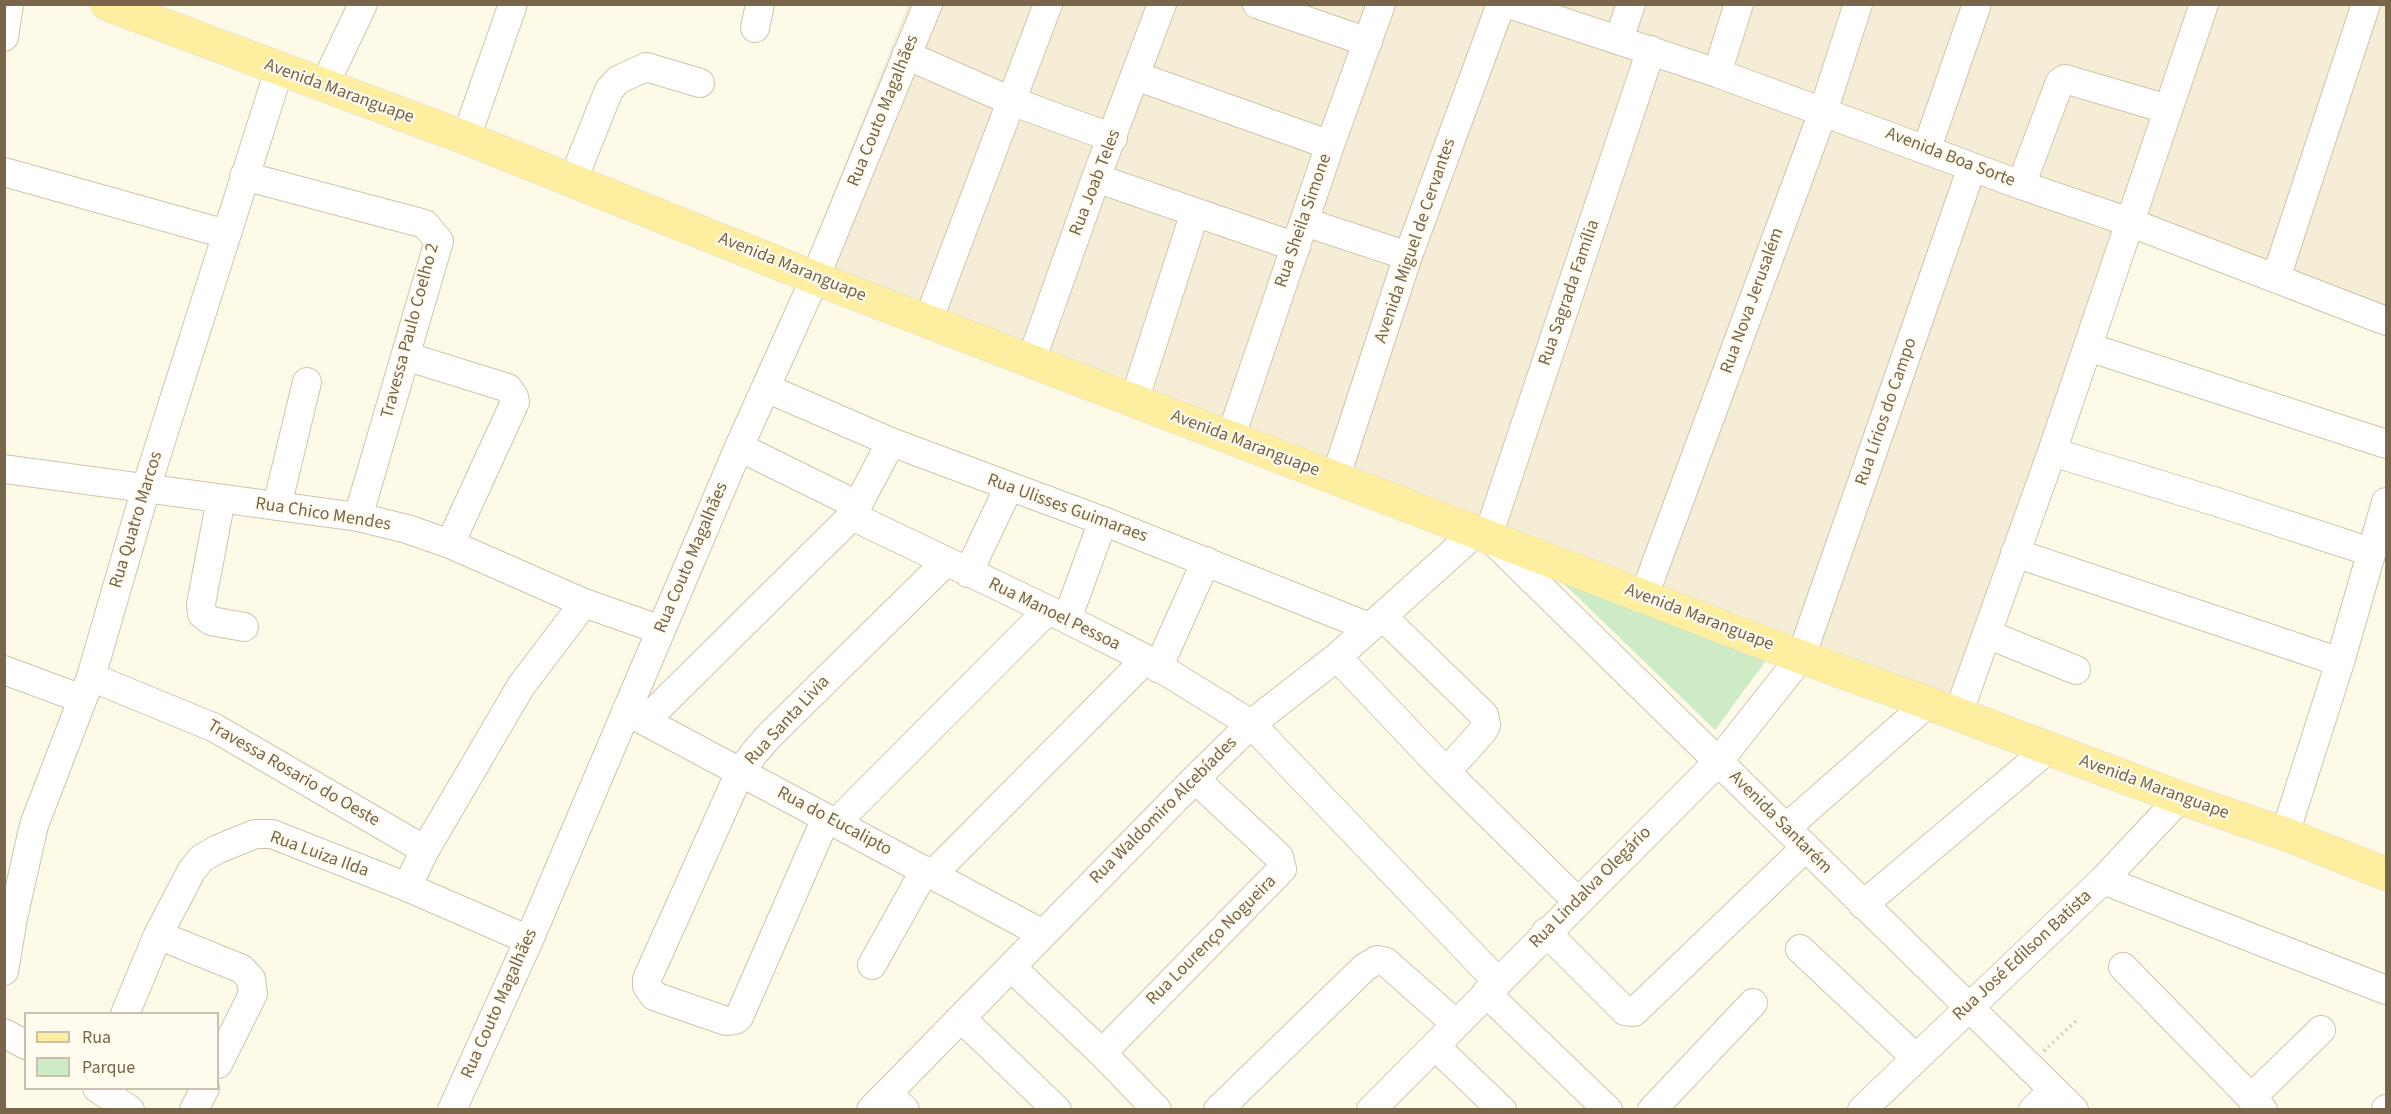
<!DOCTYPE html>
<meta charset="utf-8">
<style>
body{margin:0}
#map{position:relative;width:2391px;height:1114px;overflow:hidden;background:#fdfae8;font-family:"Source Sans 3",sans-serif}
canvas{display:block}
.frame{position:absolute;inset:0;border:6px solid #79654a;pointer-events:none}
.legend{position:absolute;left:24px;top:1012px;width:195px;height:78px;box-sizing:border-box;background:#fffcef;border:2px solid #c9c0ad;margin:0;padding:8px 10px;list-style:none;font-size:18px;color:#79654a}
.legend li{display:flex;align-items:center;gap:12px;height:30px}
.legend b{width:30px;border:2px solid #c9c0ad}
</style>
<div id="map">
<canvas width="2391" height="1114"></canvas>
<div class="frame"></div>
<ul class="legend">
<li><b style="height:8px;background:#feee9f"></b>Rua</li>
<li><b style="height:16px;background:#cdecc5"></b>Parque</li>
</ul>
</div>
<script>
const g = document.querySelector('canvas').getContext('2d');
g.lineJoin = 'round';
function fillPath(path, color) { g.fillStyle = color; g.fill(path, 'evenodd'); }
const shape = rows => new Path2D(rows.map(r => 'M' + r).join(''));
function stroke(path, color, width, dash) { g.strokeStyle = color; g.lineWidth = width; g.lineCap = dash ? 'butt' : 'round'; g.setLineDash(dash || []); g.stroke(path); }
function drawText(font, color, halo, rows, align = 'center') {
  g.font = font + ' "Source Sans 3",sans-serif'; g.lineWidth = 4.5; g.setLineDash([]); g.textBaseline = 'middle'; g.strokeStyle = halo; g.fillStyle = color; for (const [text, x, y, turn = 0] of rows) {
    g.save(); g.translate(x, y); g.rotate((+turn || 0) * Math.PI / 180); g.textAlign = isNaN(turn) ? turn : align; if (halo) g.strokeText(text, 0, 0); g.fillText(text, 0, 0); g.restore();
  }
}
fillPath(shape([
 [908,5,2386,5,2386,320,2117,229,1951,718,799,280]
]), '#f5edd6');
fillPath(shape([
 [1559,579,1768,658,1715,730]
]), '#cdecc5');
const minor = shape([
 [1257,4,1368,42],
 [1509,4,1717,73,2021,185,2129,222,2386,321],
 [755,28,760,4],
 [4,37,9,4],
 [1619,39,1631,4],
 [1651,50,1488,536,2074,1110],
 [906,55,1011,101,1113,138],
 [1717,73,1739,4],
 [1136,76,1330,145],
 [324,86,363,4],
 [466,138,513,4],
 [1927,148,1977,4],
 [4,172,226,234],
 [244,176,425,224,439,241,358,517],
 [1096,178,1296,247],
 [573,180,609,90,618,80,646,67,700,83],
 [2021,185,2060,82,2065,79,2167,109],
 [1305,222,1408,256],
 [2276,278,2366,4],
 [928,321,1048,4],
 [2088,347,2386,444],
 [405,356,508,388,514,397,515,402,450,544],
 [1031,361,1096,178,1162,4],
 [766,388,891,442,1103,521,1369,627],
 [1134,401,1195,212],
 [1230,439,1330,145,1381,4],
 [739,447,857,505],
 [2052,452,2217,502,2371,552],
 [4,469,358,517,407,529,450,544,584,603,661,630],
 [1335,479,1408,256,1501,4],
 [221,499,201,604,202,614,211,621,244,627],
 [277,506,307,382],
 [852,516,1067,619,1146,659,1251,724,1497,981],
 [2015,553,2340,662],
 [968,573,1009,487],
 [1644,596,1823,112,1858,4],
 [1382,616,1484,715,1486,725,1483,731,1446,772],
 [1067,619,1103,521],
 [1987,634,2076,670],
 [1337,657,1446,772,1577,901],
 [1158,668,1206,561],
 [4,670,82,699],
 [91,677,215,728,425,850],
 [626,711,1043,934],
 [1958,714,2052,452,2204,4],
 [645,721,852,516,891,442],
 [826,818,739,1017,735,1020,726,1021,654,996,647,986,647,979,740,772,755,752,770,735,946,562],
 [836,823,1047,611],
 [1786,828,1928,703],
 [2285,834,2340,662,2386,502],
 [932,875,1146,659],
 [2103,880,2386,990],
 [407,887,425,850,521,686,584,603],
 [1863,905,2048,749],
 [1546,932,1625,1011,1634,1012,1805,848],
 [158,935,242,969,251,979,253,994,218,1064],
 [1800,949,1916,1058],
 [872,965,925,870],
 [1011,967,1102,1053,1157,1110],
 [2123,967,2263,1110],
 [4,971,13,918,34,825,91,677,146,488,279,70],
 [1486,993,1608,1110],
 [125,1014,158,935,192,870,202,858,218,849,255,834,272,834,407,887,529,940],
 [961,1018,1057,1110],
 [4,1033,26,1045],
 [1435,1046,1502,1110],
 [1102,1053,1282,869,1279,857,1195,779],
 [97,1088,130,1110],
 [888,1093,905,1110],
 [2251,1098,2321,1030],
 [194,1110,205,1088],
 [452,1110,529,940,739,447,815,278,928,4],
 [871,1110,1195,779,1251,724,1337,657,1476,532],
 [1218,1110,1365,967,1377,960,1386,962,1456,1024],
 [1371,1110,1718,762,1801,657,1972,167],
 [1652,1110,1753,1003],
 [1862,1110,2103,880,2180,798],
 [2033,1110,2053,1090],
 [2386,1110,2386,1109]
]);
const major = shape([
 [107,4,466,138,815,278,1801,657,1928,703,2180,798,2285,834,2386,874]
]);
stroke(minor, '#d0c4ac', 30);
stroke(major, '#dfdad4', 34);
stroke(shape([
 [2044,1051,2079,1018]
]), '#dac3a1', 4, [1.5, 4.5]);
stroke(minor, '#fff', 28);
stroke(major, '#feee9f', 33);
drawText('18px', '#79654a', '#fffcef', [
 ["Avenida Maranguape",339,92,20],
 ["Rua Couto Magalhães",884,111,-68],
 ["Avenida Boa Sorte",1950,158,21],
 ["Rua Joab Teles",1096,183,-69],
 ["Rua Sheila Simone",1304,221,-71],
 ["Avenida Miguel de Cervantes",1416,241,-71],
 ["Avenida Maranguape",792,268,22],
 ["Rua Sagrada Família",1570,293,-71],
 ["Rua Nova Jerusalém",1753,301,-70],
 ["Travessa Paulo Coelho 2",411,331,-75],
 ["Rua Lírios do Campo",1887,412,-71],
 ["Avenida Maranguape",1245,444,21],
 ["Rua Ulisses Guimaraes",1067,509,20],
 ["Rua Chico Mendes",323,515,9],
 ["Rua Quatro Marcos",137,520,-73],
 ["Rua Couto Magalhães",692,558,-67],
 ["Rua Manoel Pessoa",1054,615,26],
 ["Avenida Maranguape",1699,618,21],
 ["Rua Santa Livia",788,721,-47],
 ["Travessa Rosario do Oeste",293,774,30],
 ["Avenida Maranguape",2154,788,20],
 ["Rua Waldomiro Alcebíades",1164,811,-45],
 ["Rua do Eucalipto",834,822,28],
 ["Avenida Santarém",1780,823,45],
 ["Rua Luiza Ilda",319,855,20],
 ["Rua Lindalva Olegário",1591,888,-45],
 ["Rua Lourenço Nogueira",1212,941,-45],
 ["Rua José Edilson Batista",2023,956,-43],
 ["Rua Couto Magalhães",500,1004,-66]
]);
</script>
